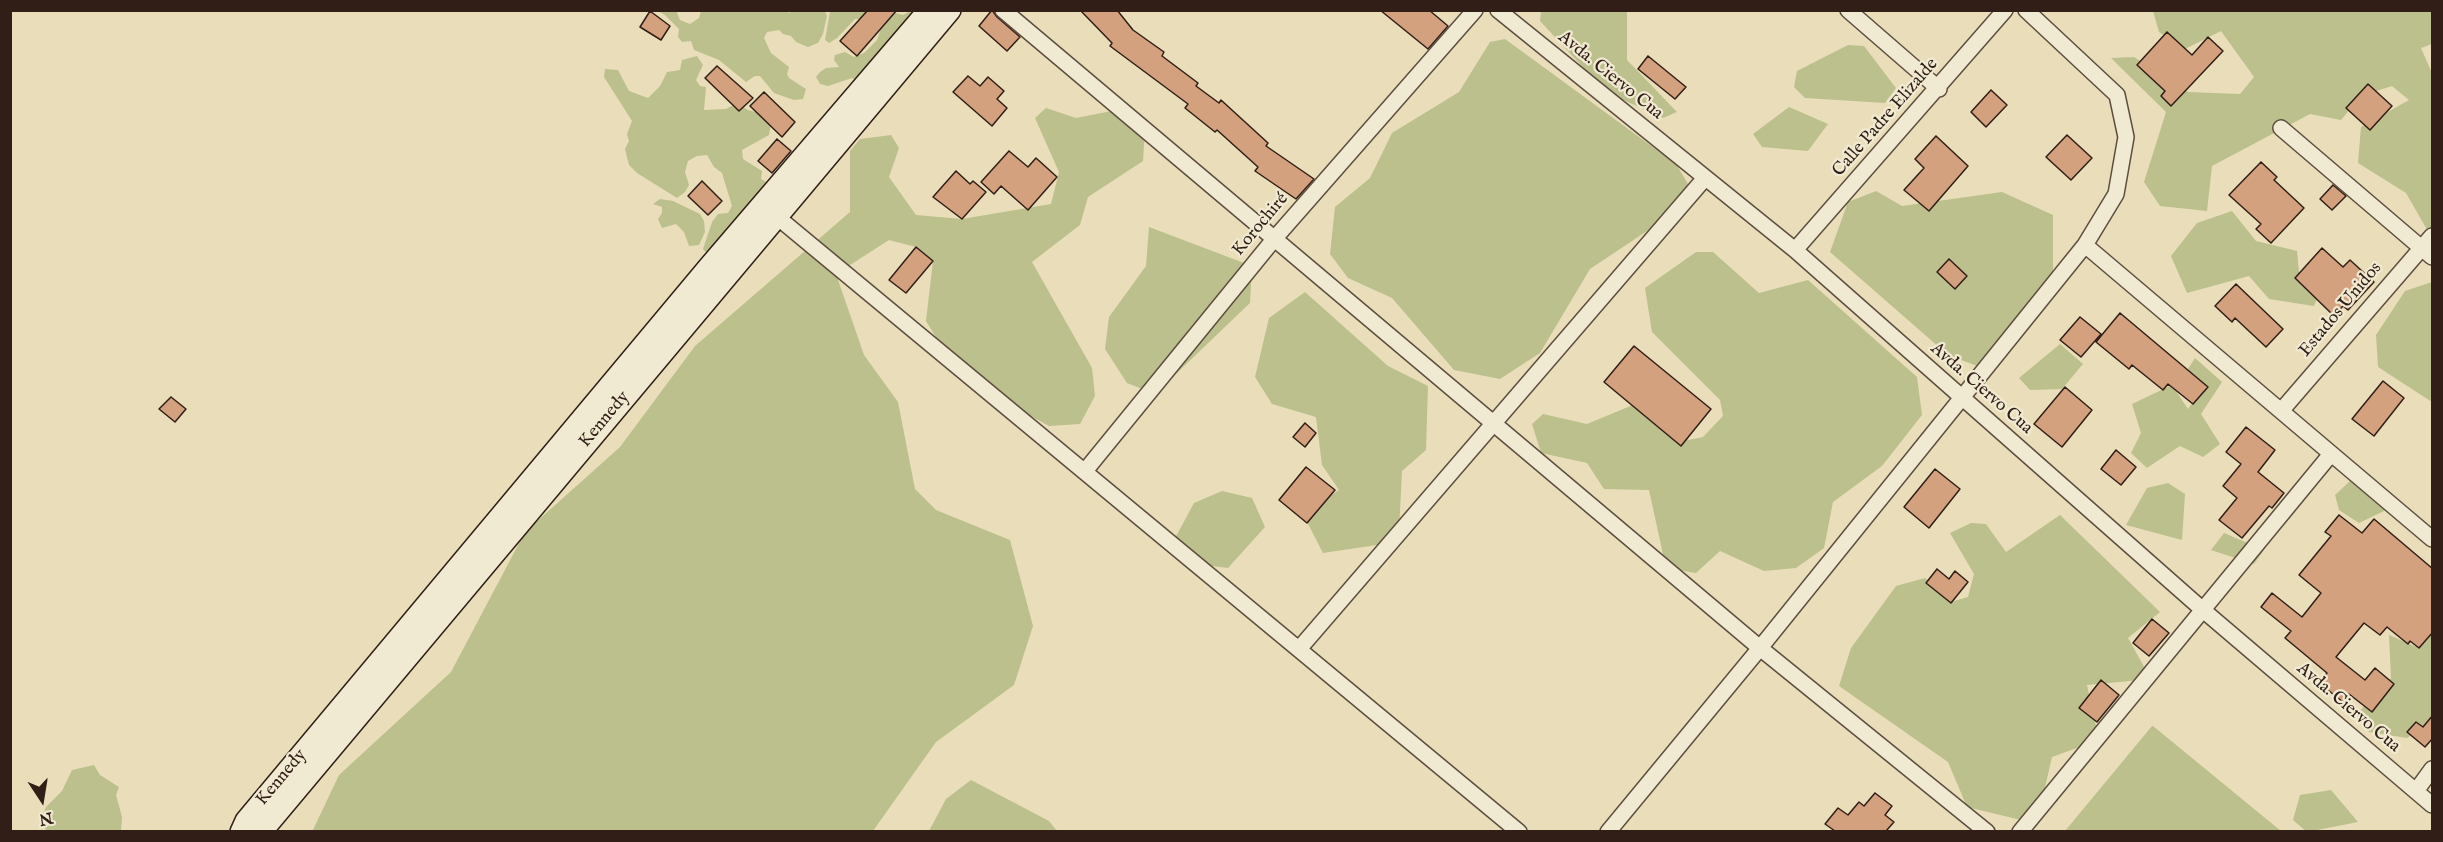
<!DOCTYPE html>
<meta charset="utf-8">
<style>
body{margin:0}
#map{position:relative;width:2443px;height:842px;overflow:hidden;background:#e9deb9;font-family:"IM FELL English",serif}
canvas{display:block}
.frame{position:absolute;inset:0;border:12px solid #301e17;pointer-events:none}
.north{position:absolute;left:12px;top:770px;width:60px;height:60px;-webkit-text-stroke:4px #f1ead2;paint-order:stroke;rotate:168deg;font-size:16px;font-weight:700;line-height:24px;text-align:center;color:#301e17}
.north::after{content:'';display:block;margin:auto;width:21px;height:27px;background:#301e17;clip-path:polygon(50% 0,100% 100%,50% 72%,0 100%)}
</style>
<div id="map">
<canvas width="2443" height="842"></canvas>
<div class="frame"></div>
<div class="north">N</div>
</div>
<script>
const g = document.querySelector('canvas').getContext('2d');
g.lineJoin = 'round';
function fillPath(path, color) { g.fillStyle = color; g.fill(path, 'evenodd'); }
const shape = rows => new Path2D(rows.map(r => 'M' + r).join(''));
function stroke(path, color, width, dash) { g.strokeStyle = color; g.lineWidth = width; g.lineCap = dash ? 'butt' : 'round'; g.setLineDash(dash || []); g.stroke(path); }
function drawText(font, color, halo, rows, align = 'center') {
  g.font = font + ' "IM FELL English",serif'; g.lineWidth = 4.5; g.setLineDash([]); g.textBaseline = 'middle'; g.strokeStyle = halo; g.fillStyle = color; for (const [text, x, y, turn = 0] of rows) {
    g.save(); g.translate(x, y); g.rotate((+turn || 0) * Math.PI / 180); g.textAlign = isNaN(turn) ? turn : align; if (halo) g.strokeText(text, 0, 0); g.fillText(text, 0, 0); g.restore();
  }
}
fillPath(shape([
 [788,11,789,13,793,11,825,11,827,16,823,34,818,43,808,47,796,42,791,36,783,34,779,30,767,32,764,38,771,53,789,67,787,74,789,78,806,89,803,99,794,100,774,93,760,76,755,76,746,82,719,60,694,50,691,41,682,42,678,37,679,29,665,15,658,11,679,11,677,13,680,20,690,24,699,18,701,11],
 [830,11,873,11,864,19,855,19,837,38,829,43,825,40],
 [910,11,931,11,861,82,852,78,828,86,820,84,816,77,820,72,826,68,839,67,834,60,835,55,845,52,854,57,864,53,877,40,885,17,892,12,903,15],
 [1541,11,1627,11,1627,60,1677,112,1663,118,1606,92,1540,21],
 [2153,11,2432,11,2432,44,2421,48,2432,73,2432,233,2429,233,2406,193,2358,163,2361,127,2409,100,2392,86,2361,96,2341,120,2310,114,2212,166,2207,211,2160,206,2144,182,2166,112,2111,58,2134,57,2188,92,2240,94,2254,77,2221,31,2185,49,2159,32],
 [1505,39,1676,164,1691,189,1686,205,1590,269,1540,353,1500,379,1454,370,1392,298,1348,278,1330,254,1335,207,1370,178,1392,133,1459,92,1490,42],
 [1848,45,1864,46,1896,88,1885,103,1805,98,1794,87,1797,71],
 [697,56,703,65,696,80,700,86,706,87,704,110,726,109,737,103,748,110,763,114,771,124,769,135,742,150,743,159,762,171,761,179,768,183,716,264,703,249,712,222,718,214,728,213,732,206,722,173,714,167,707,155,697,156,688,161,685,172,689,185,685,192,677,198,637,173,629,165,625,149,629,141,627,134,632,121,604,77,605,69,618,70,629,91,648,98,660,86,667,72,680,70,682,60],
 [1789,107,1828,124,1808,151,1762,147,1753,134],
 [1046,108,1076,118,1122,109,1145,129,1143,161,1088,197,1080,225,1032,262,1092,368,1095,396,1080,424,1049,426,1022,411,942,347,926,321,933,261,916,247,889,240,836,274,864,355,898,402,915,489,936,510,1010,540,1033,626,1014,685,936,742,873,831,312,832,339,775,451,672,525,532,620,447,695,346,850,212,850,151,860,139,891,135,899,148,889,177,916,215,962,219,1051,204,1059,172,1035,118],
 [1876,191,1902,206,2002,192,2053,215,2053,271,1977,366,1948,355,1830,252,1848,202],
 [660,199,673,201,700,214,704,221,705,232,699,245,689,246,684,232,676,224,662,228,658,219,662,213,662,207,653,204],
 [2232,211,2256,241,2297,251,2299,272,2320,292,2314,306,2269,299,2249,276,2187,293,2171,256,2197,223],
 [1149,227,1252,266,1250,303,1155,394,1127,383,1105,349,1109,317,1146,266],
 [1696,252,1713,252,1759,293,1808,280,1917,377,1922,415,1882,466,1833,502,1824,548,1796,568,1764,571,1720,551,1696,573,1666,568,1649,490,1604,489,1587,463,1541,453,1532,424,1543,414,1587,424,1640,402,1688,440,1703,437,1723,416,1720,400,1652,332,1645,288],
 [2432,282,2432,402,2378,367,2376,335,2405,291],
 [1305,292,1388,366,1428,386,1426,450,1402,471,1399,532,1390,543,1323,553,1303,514,1339,490,1322,465,1316,417,1272,404,1255,377,1269,318],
 [2060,344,2083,364,2062,389,2030,390,2019,378],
 [2195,358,2222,382,2201,414,2220,444,2203,457,2180,446,2147,468,2131,453,2141,433,2132,404,2172,385,2188,409,2202,389,2188,369],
 [2351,480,2386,510,2359,523,2339,510,2335,495],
 [2168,483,2185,494,2182,540,2126,525,2147,488],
 [1222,491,1252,498,1265,527,1228,568,1197,564,1173,542,1194,503],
 [2060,515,2160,612,2128,638,2151,679,2087,685,2099,740,2052,757,2043,796,2021,820,1967,807,1948,762,1839,686,1851,648,1896,586,1925,578,1954,601,1968,597,1974,574,1950,533,1971,523,1986,524,2006,552],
 [2224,533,2264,550,2254,564,2211,550],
 [2425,615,2432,621,2432,721,2407,738,2369,732,2356,715,2391,678,2389,635,2419,648],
 [2152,726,2153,726,2281,831,2065,831],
 [94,765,100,775,119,787,116,795,122,817,121,831,52,832,46,830,41,820,46,807,62,791,72,770],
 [971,780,1049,821,1057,831,929,831,946,799],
 [2331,790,2358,822,2307,832,2293,820,2300,795]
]), '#bbc08c');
const building = shape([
 [868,10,897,10,857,56,840,41,868,10],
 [992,10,997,17,1020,37,1007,51,979,26,992,10],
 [1080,10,1117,10,1133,30,1164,52,1162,56,1198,83,1196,86,1219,103,1221,100,1268,143,1266,146,1314,179,1296,199,1255,171,1258,167,1217,130,1215,132,1185,108,1188,104,1110,46,1112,43,1080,10],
 [1380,10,1429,10,1448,26,1428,49,1380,10],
 [650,11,670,26,661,40,640,27,650,11],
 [2167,32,2192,55,2208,37,2223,51,2171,106,2161,96,2165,91,2137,65,2167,32],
 [1648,56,1686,87,1675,99,1638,69,1648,56],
 [717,66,753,98,739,111,705,78,717,66],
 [968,76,980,86,988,77,1004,91,997,99,1007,108,992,126,953,92,968,76],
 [2368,84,2392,106,2370,130,2346,108,2368,84],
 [1991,90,2007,105,1986,127,1971,112,1991,90],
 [764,92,795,122,782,137,750,106,764,92],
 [2067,135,2092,158,2071,180,2046,157,2067,135],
 [1936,136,1968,166,1929,211,1904,190,1924,168,1915,159,1936,136],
 [777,139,791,151,772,173,758,161,777,139],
 [1009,151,1028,167,1036,158,1057,177,1028,210,1001,186,994,194,981,182,1009,151],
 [2261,162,2277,177,2274,180,2304,208,2271,243,2256,229,2261,224,2229,195,2261,162],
 [956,171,970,184,973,181,986,192,962,219,933,197,956,171],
 [702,181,722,201,708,215,688,196,702,181],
 [2333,185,2346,196,2332,210,2320,199,2333,185],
 [916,247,933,261,906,293,889,280,916,247],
 [2322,248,2343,267,2350,260,2374,282,2348,310,2343,306,2334,316,2295,278,2322,248],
 [1949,259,1967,276,1955,289,1937,272,1949,259],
 [2236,284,2283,329,2266,347,2235,318,2232,322,2215,306,2236,284],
 [2120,313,2208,387,2193,404,2168,384,2163,390,2132,365,2129,369,2096,342,2120,313],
 [2080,317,2101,334,2081,357,2060,340,2080,317],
 [1634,346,1711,409,1681,446,1604,382,1634,346],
 [2383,381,2404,398,2374,436,2352,419,2383,381],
 [2065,387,2092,410,2062,447,2034,424,2065,387],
 [171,397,186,409,175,422,159,409,171,397],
 [1305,423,1316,433,1305,447,1293,437,1305,423],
 [2246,427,2275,450,2258,472,2284,493,2272,508,2269,506,2242,538,2219,520,2237,498,2223,486,2241,464,2226,452,2246,427],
 [2116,450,2136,467,2121,485,2101,469,2116,450],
 [1306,467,1335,490,1307,523,1279,500,1306,467],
 [1935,469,1960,489,1929,528,1904,507,1935,469],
 [2339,515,2362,533,2374,519,2433,569,2433,632,2419,648,2410,641,2408,644,2387,627,2380,635,2364,623,2336,657,2365,680,2375,668,2394,684,2372,712,2349,694,2343,702,2319,683,2327,673,2285,638,2291,631,2261,607,2272,593,2302,617,2321,593,2299,575,2331,536,2325,532,2339,515],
 [1937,569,1949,579,1955,571,1968,582,1951,603,1926,583,1937,569],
 [2152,619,2169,633,2149,656,2133,643,2152,619],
 [2101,680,2119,695,2097,722,2079,708,2101,680],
 [2433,715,2433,738,2425,747,2407,732,2416,722,2423,727,2433,715],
 [1875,793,1892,806,1885,815,1894,822,1886,831,1835,831,1825,824,1838,808,1848,815,1859,802,1864,806,1875,793]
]);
fillPath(building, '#d4a17f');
stroke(building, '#301e17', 1.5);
const minor = shape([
 [1003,10,1760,648,1987,832],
 [1498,10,1795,250,2203,610,2432,805],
 [1848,10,1939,89],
 [2281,128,2432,257],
 [776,216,1519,832],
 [2085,245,2432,539],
 [1795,250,2005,10],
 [2281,411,2432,236],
 [1085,471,1275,238,1475,10],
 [1299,649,1705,178],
 [2416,791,2432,769],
 [1608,832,1760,648,2085,245,2116,194,2126,137,2117,95,2026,10],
 [2020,832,2331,454]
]);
const secondary = shape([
 [241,832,246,821,709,267,929,10],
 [261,832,950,10]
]);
stroke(minor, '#5e4e40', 18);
stroke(secondary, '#301e17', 24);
stroke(minor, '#f1ead2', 15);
stroke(secondary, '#f1ead2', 21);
drawText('18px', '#301e17', '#f1ead2', [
 ["Avda. Ciervo Cua",1610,76,39],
 ["Calle Padre Elizalde",1886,118,-49],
 ["Korochiré",1261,225,-50],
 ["Estados Unidos",2341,310,-50],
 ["Avda. Ciervo Cua",1981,389,41],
 ["Kennedy",605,420,-50],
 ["Avda. Ciervo Cua",2348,708,40],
 ["Kennedy",282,778,-50]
]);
</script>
